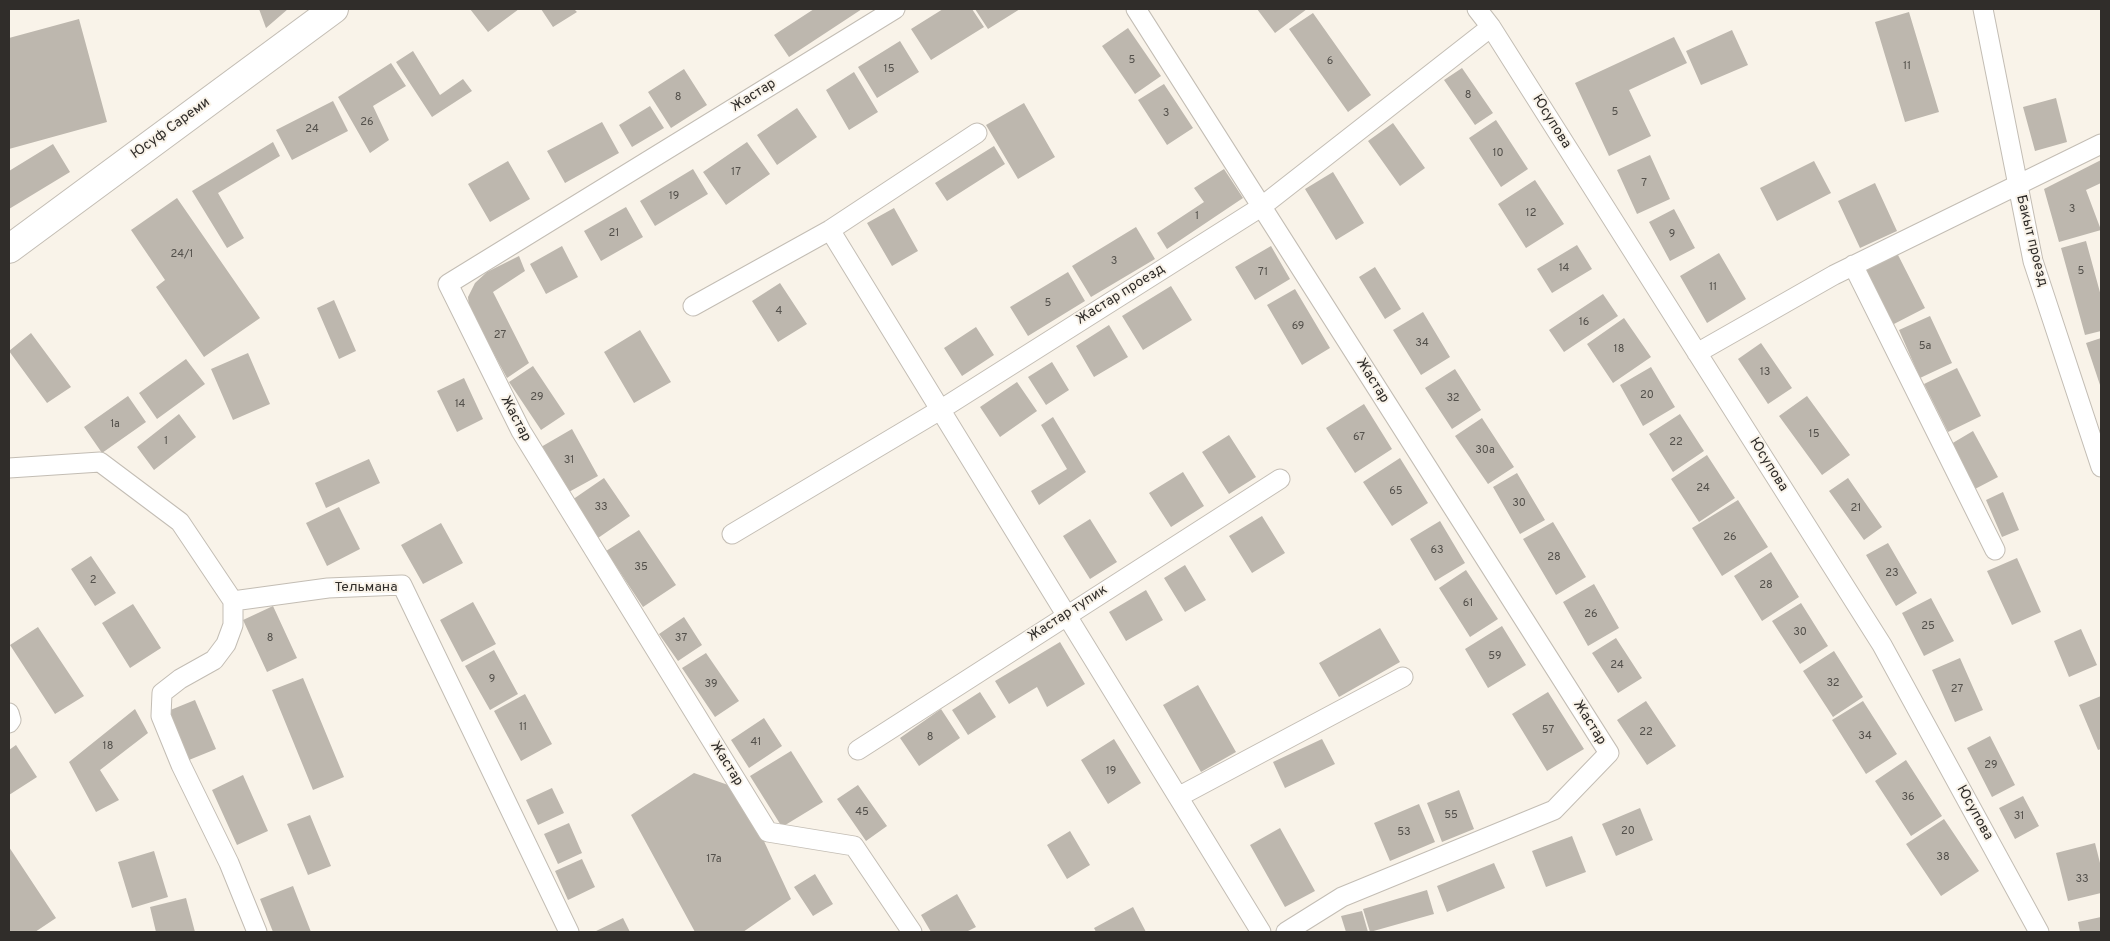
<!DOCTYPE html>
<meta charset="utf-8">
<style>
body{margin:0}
#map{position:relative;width:2110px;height:941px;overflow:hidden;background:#f9f3e9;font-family:Overpass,sans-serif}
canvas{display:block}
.frame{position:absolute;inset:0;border:10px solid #302d2a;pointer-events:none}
</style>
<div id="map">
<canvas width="2110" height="941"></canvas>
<div class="frame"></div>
</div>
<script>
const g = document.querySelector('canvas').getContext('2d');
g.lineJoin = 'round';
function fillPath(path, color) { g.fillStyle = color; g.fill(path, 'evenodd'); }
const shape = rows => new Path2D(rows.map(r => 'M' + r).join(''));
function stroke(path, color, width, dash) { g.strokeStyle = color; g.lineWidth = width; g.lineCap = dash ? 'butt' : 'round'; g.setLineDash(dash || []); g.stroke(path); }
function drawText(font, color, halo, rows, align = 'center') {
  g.font = font + ' Overpass,sans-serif'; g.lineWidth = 4; g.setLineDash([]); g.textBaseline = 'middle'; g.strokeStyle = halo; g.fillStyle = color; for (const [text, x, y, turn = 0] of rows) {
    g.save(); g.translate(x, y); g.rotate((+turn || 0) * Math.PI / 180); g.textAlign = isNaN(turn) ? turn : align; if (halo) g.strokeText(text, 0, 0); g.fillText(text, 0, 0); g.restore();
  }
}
fillPath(shape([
 [259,9,288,9,266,28],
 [470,9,519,9,488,32],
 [541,9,574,9,577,12,553,27],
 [814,9,862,9,789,57,774,35],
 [943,9,972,9,984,27,931,60,911,29],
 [975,9,1020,9,988,29],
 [1257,9,1307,9,1275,33],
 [1909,12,1939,112,1905,122,1875,22],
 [1313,13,1371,95,1348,112,1289,29],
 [79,19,107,122,9,149,9,38],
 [1128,28,1161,76,1135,94,1102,46],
 [1732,30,1748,65,1701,85,1686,51],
 [1674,37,1687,63,1629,90,1651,136,1609,156,1575,83],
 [900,41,919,72,877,98,858,67],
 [413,51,440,95,463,79,472,91,432,117,396,62],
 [391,63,406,86,373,106,389,140,370,153,338,97],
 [1462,68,1493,113,1475,125,1444,80],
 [684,69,707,105,671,128,648,92],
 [854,72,878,112,849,130,826,90],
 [1164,84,1193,128,1167,145,1138,100],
 [2056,98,2067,142,2035,151,2023,107],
 [333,101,348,131,292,160,276,130],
 [1024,103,1055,157,1018,179,986,125],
 [650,106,664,128,632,147,619,125],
 [797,108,817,137,777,165,757,135],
 [1496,120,1528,169,1501,187,1469,138],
 [602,122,619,153,565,183,547,151],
 [1393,123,1425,168,1400,186,1368,141],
 [273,142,280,156,218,193,244,238,227,248,192,191],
 [747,142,770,174,726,205,703,172],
 [53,144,70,172,9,209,9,171],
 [994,146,1005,164,947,201,935,183],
 [1650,155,1670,199,1637,214,1617,170],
 [2101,160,2101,183,2086,190,2101,230,2059,242,2044,189],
 [508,161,530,199,490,222,468,184],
 [1814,161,1831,193,1777,221,1760,188],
 [693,169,708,194,655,226,640,201],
 [1224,169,1243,198,1167,249,1157,233,1204,202,1194,188],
 [1333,172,1364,223,1336,240,1305,189],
 [1535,180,1564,224,1526,248,1498,204],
 [1875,183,1897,231,1860,248,1838,201],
 [177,198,260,318,204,357,156,287,165,280,131,230],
 [626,207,643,237,601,261,584,231],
 [894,208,918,251,892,266,867,223],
 [1674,209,1695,248,1670,261,1649,222],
 [1136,227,1155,259,1091,297,1072,266],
 [2086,241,2101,296,2101,331,2085,335,2061,248],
 [1577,245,1592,269,1552,293,1537,269],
 [562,246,578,277,546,294,530,264],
 [1271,246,1290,279,1255,300,1235,267],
 [1719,253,1746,299,1707,323,1680,276],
 [1897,253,1925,308,1892,325,1864,270],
 [519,256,525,271,493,292,529,363,507,378,469,308,468,297,475,283,487,272],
 [1375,267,1401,309,1385,319,1359,277],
 [1068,272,1085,301,1028,336,1010,307],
 [780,283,807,324,778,342,752,301],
 [1171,286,1192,320,1143,350,1122,316],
 [1295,289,1330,348,1302,365,1267,305],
 [1603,294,1618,316,1564,352,1549,330],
 [334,300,356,351,339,359,317,308],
 [1423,312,1450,357,1421,375,1393,330],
 [1930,316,1952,363,1920,378,1899,330],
 [1624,318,1651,357,1613,383,1587,344],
 [1109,325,1128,357,1094,377,1076,346],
 [976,327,994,355,962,376,944,348],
 [640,330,671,382,634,403,604,352],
 [31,333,71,387,47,403,9,351],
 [2101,338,2101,388,2086,343],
 [1761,343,1792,388,1768,404,1738,359],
 [248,353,270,404,233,420,211,369],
 [186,359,205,384,157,419,139,393],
 [1052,362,1069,390,1046,405,1028,377],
 [533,366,565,414,541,430,509,382],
 [1651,367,1675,407,1643,426,1620,385],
 [1957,368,1981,416,1948,432,1924,384],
 [1455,369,1481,410,1452,429,1425,388],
 [464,378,483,419,457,432,437,391],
 [1017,382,1037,411,1000,437,980,407],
 [128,396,146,422,102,453,84,427],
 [1807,396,1850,455,1822,475,1779,416],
 [1364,404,1392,449,1355,473,1326,428],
 [179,414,196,437,154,470,137,447],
 [1680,414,1704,451,1673,472,1649,434],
 [1053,417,1086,472,1039,505,1031,491,1067,469,1041,425],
 [1482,418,1514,467,1488,484,1455,436],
 [572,429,598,476,567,493,541,447],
 [1973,431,1998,477,1975,489,1951,444],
 [1229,435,1256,477,1229,494,1202,452],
 [1707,455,1735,498,1699,522,1671,479],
 [1400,458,1428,503,1392,526,1363,482],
 [369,459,380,483,326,508,315,483],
 [1183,472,1204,506,1171,527,1149,493],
 [1517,473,1545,520,1520,534,1493,487],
 [604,478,630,516,598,538,572,500],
 [1848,478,1882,527,1864,540,1829,491],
 [2003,492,2019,530,2002,537,1986,500],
 [1738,500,1768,547,1722,576,1692,528],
 [339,507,360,549,327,566,306,523],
 [1262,516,1285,553,1252,573,1229,536],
 [1090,519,1117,562,1090,579,1063,536],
 [1440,521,1465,563,1435,581,1410,539],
 [1553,522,1586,577,1556,595,1523,539],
 [441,523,463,563,423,584,401,545],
 [639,530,676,585,643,607,606,551],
 [1888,543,1917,593,1896,606,1866,555],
 [1771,552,1799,597,1762,621,1734,576],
 [91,556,116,593,95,606,71,569],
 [2017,558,2041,612,2012,625,1987,571],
 [1185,565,1206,600,1185,612,1164,578],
 [1466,570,1498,619,1470,637,1439,588],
 [1594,584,1619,628,1588,646,1563,602],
 [1146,590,1163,620,1126,641,1109,612],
 [1931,598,1954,641,1924,656,1902,613],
 [473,602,496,644,462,662,440,620],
 [1801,603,1828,646,1800,664,1772,621],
 [133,604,161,648,130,668,102,623],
 [273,606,297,658,267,672,243,620],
 [684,617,702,645,678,661,659,634],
 [1502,626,1526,665,1488,688,1465,649],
 [38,627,84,696,55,714,10,645],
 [1380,628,1400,662,1339,697,1319,663],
 [2081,629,2097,665,2069,677,2054,641],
 [1616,638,1642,678,1618,693,1592,653],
 [1060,642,1085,684,1047,707,1037,687,1009,704,995,681],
 [494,650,518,694,490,710,465,666],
 [1834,651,1863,697,1833,717,1803,671],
 [706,653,739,701,715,717,682,668],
 [1960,658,1983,710,1955,722,1932,670],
 [303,678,344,777,313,790,272,690],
 [1198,685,1236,752,1201,772,1163,705],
 [980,692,996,717,968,735,952,710],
 [1548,692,1584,749,1547,771,1512,714],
 [525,694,552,744,521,761,494,711],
 [2101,696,2101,749,2098,750,2079,705],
 [195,700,216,749,189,760,168,711],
 [1646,701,1676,746,1647,765,1617,720],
 [1863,701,1897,754,1866,774,1832,720],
 [135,709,148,733,100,770,119,800,96,812,69,762],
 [941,709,960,738,919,766,900,738],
 [764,718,782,746,749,768,731,740],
 [1990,736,2015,785,1992,797,1967,748],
 [1114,739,1141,783,1108,804,1081,760],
 [1322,739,1335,764,1285,788,1273,762],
 [16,745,37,777,9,795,9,750],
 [791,751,823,802,782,827,750,776],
 [1906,760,1942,816,1911,836,1875,781],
 [694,773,731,786,755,822,791,899,743,932,695,932,631,815],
 [243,775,268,831,237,845,212,790],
 [858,785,887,826,866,841,837,799],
 [552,788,564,813,538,825,526,800],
 [1459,790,1474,829,1442,842,1427,803],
 [2023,796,2039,826,2015,839,1999,808],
 [1419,804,1435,842,1390,861,1374,823],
 [1640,808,1653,840,1616,856,1602,824],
 [310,815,331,866,308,875,287,824],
 [1944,819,1979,871,1941,896,1906,844],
 [569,823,582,853,558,864,544,834],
 [1280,828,1315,891,1285,907,1250,845],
 [1070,831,1090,865,1067,879,1047,845],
 [1572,836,1586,872,1546,887,1532,851],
 [2095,843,2101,867,2101,893,2068,901,2056,853],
 [9,847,56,918,35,932,9,932],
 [154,851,168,897,132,908,118,862],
 [582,859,595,887,568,900,555,871],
 [1494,863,1505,888,1447,912,1437,886],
 [815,874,833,904,813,916,794,887],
 [293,886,311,932,273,932,260,899],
 [1427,890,1434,914,1370,932,1363,909],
 [957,894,976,927,966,932,931,932,921,915],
 [186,898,195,932,156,932,150,907],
 [1133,907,1146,932,1096,932,1094,928],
 [1362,911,1368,932,1346,932,1341,916],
 [2101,917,2101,932,2080,932,2078,922],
 [623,918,630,932,594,932]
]), '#bdb7ae');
const minor = shape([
 [895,9,448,284,521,431,768,832,854,846,912,932],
 [1136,9,1609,753,1554,810,1342,897,1286,932],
 [1477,9,1491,27,1882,645,2039,932],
 [1983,9,2033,261,2101,467],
 [830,230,1261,932],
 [1853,265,1995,550],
 [693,306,830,230,977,133],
 [1697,353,1834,275,2101,144],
 [9,468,100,462,180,522,233,601,328,588,402,585,569,932],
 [732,534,940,410,1261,207,1491,27],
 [233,601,233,625,226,644,214,660,180,679,162,693,161,716,181,765,229,863,257,932],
 [9,713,11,720,9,723],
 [858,750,1280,479],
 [1178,797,1403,677]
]);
const secondary = shape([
 [9,249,334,9]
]);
stroke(minor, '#c3bdb4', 21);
stroke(secondary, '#c3bdb4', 30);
stroke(minor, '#fff', 19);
stroke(secondary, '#fff', 28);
drawText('11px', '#53504b', null, [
 ["5",1132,61],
 ["6",1330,62],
 ["11",1907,67],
 ["15",889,70],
 ["8",1468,96],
 ["8",678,98],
 ["5",1615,113],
 ["3",1166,114],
 ["26",367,123],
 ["24",312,130],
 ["10",1498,154],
 ["17",736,173],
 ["7",1644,184],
 ["19",674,197],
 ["3",2072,210],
 ["12",1531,214],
 ["1",1197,217],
 ["21",614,234],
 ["9",1672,235],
 ["24/1",182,255],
 ["3",1114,262],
 ["14",1564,269],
 ["5",2081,272],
 ["71",1263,273],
 ["11",1713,288],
 ["5",1048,304],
 ["4",779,312],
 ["16",1584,323],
 ["69",1298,327],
 ["27",500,336],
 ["34",1422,344],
 ["5а",1925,347],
 ["18",1619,350],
 ["13",1765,373],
 ["20",1647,396],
 ["29",537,398],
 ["32",1453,399],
 ["14",460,405],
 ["1а",115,425],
 ["15",1814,435],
 ["67",1359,438],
 ["1",166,442],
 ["22",1676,443],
 ["30а",1485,451],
 ["31",569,461],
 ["24",1703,489],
 ["65",1396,492],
 ["30",1519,504],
 ["33",601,508],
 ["21",1856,509],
 ["26",1730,538],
 ["63",1437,551],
 ["28",1554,558],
 ["35",641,568],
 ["23",1892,574],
 ["2",93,581],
 ["28",1766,586],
 ["61",1468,604],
 ["26",1591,615],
 ["25",1928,627],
 ["30",1800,633],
 ["8",270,639],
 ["37",681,639],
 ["59",1495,657],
 ["24",1617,666],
 ["9",492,680],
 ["32",1833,684],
 ["39",711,685],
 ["27",1957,690],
 ["11",523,728],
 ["57",1548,731],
 ["22",1646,733],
 ["34",1865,737],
 ["8",930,738],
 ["41",756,743],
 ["18",108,747],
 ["29",1991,766],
 ["19",1111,772],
 ["36",1908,798],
 ["45",862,813],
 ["55",1451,816],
 ["31",2019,817],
 ["20",1628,832],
 ["53",1404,833],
 ["38",1943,858],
 ["17a",714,860],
 ["33",2082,880]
]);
drawText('14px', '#302d2a', '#f9f3e9', [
 ["Жастар",754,96,-32],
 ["Юсупова",1551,122,58],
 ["Юсуф Сареми",171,129,-36],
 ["Бакыт проезд",2031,241,76],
 ["Жастар проезд",1121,295,-32],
 ["Жастар",1372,381,58],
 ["Жастар",515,419,62],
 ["Юсупова",1768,465,58],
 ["Тельмана",366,588],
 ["Жастар тупик",1068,614,-33],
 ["Жастар",1589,723,58],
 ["Жастар",726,764,58],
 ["Юсупова",1974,813,61]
]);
</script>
